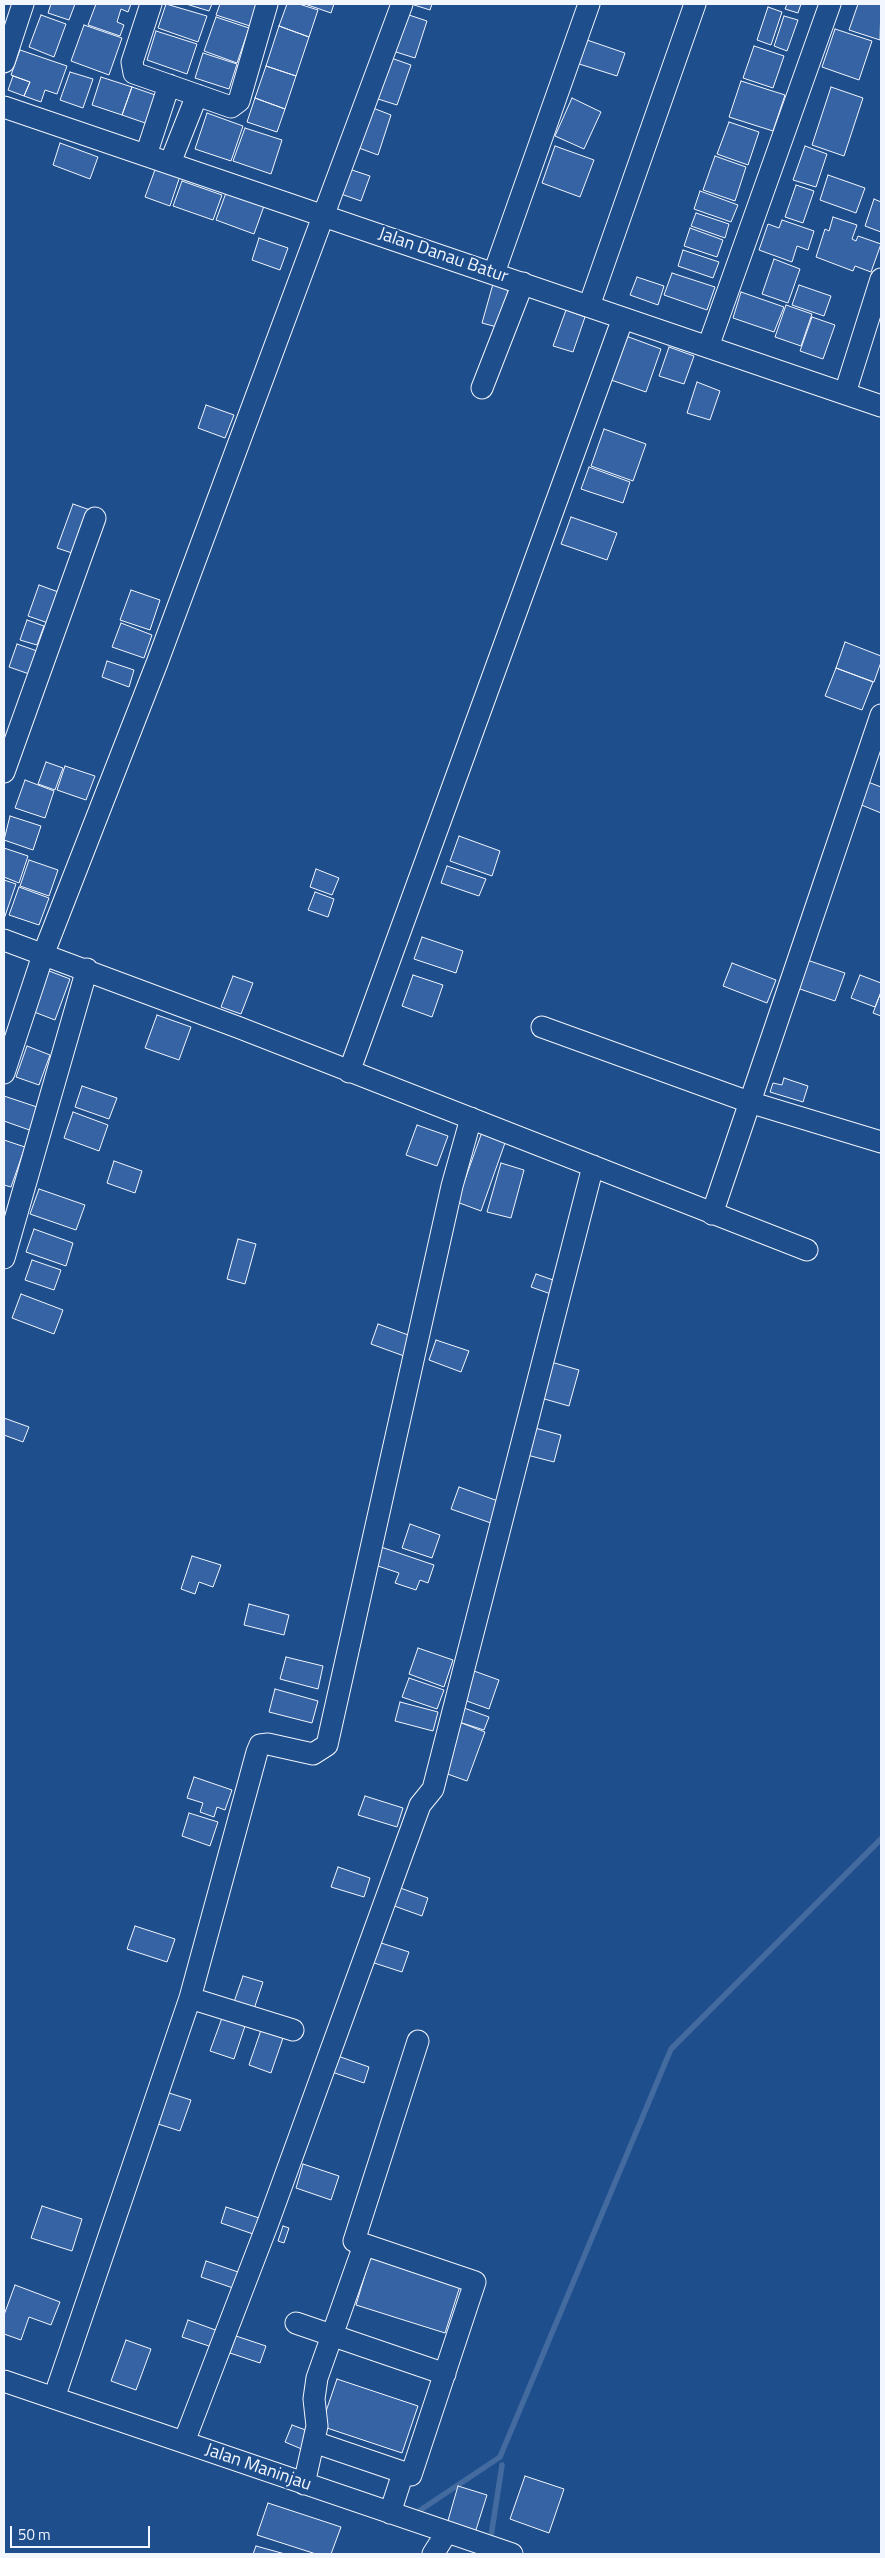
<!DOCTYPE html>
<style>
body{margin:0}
#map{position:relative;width:885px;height:2558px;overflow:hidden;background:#1f4e8c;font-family:"Titillium Web",sans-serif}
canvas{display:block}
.frame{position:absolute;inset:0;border:5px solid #f2f6ff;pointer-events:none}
.scale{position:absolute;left:10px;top:2526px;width:140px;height:22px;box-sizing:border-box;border:2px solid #f2f6ff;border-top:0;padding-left:6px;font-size:15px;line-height:18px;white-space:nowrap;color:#f2f6ff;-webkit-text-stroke:4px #1f4e8c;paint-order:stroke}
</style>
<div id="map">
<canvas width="885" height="2558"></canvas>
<div class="frame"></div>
<div class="scale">50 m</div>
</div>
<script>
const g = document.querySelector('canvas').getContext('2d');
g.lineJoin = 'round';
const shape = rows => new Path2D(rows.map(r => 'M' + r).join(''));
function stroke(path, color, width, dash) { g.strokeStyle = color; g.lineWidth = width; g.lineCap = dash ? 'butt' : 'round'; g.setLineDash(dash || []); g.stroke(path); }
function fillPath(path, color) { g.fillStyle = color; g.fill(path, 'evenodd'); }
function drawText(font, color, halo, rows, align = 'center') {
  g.font = font + ' "Titillium Web",sans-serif'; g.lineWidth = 4; g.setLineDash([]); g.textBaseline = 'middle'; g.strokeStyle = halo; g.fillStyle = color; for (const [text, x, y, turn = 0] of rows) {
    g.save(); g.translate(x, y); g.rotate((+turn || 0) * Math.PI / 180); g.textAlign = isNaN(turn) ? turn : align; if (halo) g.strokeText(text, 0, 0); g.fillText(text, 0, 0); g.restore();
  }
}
stroke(shape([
 [419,2511,500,2457,671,2049,881,1839],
 [490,2543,502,2465]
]), '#446ba0', 5.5);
const building = shape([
 [51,4,75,4,69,20,48,13,51,4],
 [96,4,131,4,128,12,121,9,117,22,124,25,120,36,88,25,96,4],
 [166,4,207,16,198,42,158,28,166,4],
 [186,4,212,4,209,11,186,4],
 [220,4,257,4,250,26,216,15,220,4],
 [287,4,299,4,318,10,309,37,279,26,287,4],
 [305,4,334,4,331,13,305,4],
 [411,4,432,4,430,10,411,4],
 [787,4,801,4,798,13,785,9,787,4],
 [858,4,881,4,880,40,849,30,858,4],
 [768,7,782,12,771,45,757,40,768,7],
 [406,14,427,21,415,58,393,51,406,14],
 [41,15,66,24,54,57,29,47,41,15],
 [784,16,798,20,787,51,774,46,784,16],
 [216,17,249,28,237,63,204,51,216,17],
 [84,25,122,38,109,75,71,61,84,25],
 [279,26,309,37,296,76,266,66,279,26],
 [835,29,872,41,859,80,822,67,835,29],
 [156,31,197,44,187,74,147,60,156,31],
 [581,38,625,53,617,76,573,62,581,38],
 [754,46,784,56,773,88,743,78,754,46],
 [20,50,67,66,57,94,45,90,41,102,24,96,30,82,11,75,20,50],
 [203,53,237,64,229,89,195,78,203,53],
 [391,58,411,65,397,105,378,99,391,58],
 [266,66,296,76,285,109,255,98,266,66],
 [70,72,93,79,83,108,60,100,70,72],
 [13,76,30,82,24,96,8,90,13,76],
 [101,77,132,87,122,115,92,105,101,77],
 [741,81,785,95,773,131,729,117,741,81],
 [132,87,161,97,151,125,122,115,132,87],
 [831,87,863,98,844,156,812,145,831,87],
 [255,98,285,109,277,132,247,122,255,98],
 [572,98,601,112,584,149,555,136,572,98],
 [373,108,391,115,378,155,359,148,373,108],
 [207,113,243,126,231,161,195,149,207,113],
 [729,122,759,132,748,165,717,154,729,122],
 [245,128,282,140,271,174,233,161,245,128],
 [60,143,98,157,90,179,53,165,60,143],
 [555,146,594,160,580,197,542,183,555,146],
 [805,146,827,154,816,187,793,180,805,146],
 [715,156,746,167,735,201,703,190,715,156],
 [156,167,180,176,170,206,145,197,156,167],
 [349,169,370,176,361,201,341,194,349,169],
 [828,175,865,188,856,213,820,200,828,175],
 [182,181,222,195,213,220,173,206,182,181],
 [796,185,814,191,803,223,785,217,796,185],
 [700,191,738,205,731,222,694,209,700,191],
 [226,193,264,206,254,234,216,220,226,193],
 [874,199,881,202,881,232,865,226,874,199],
 [696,213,729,224,725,238,691,226,696,213],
 [833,217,857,225,852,239,856,241,858,236,881,244,871,272,855,266,853,271,816,257,825,229,829,231,833,217],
 [782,220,814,231,808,250,797,246,792,262,759,250,768,224,779,228,782,220],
 [690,228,723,240,717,257,684,246,690,228],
 [259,238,288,248,280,270,252,260,259,238],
 [683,250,719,262,713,278,678,266,683,250],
 [774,259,800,269,788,303,762,294,774,259],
 [672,273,715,287,707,310,664,295,672,273],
 [637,277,664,286,658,305,630,295,637,277],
 [493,284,509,288,497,327,482,323,493,284],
 [799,285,831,296,824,316,792,305,799,285],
 [741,292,784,307,774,332,733,318,741,292],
 [786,305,812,314,801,346,775,337,786,305],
 [566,310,585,317,573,352,553,346,566,310],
 [812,317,835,325,823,359,800,351,812,317],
 [626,336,661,349,646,392,611,380,626,336],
 [669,347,694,356,684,384,659,376,669,347],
 [697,382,720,391,710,420,687,413,697,382],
 [206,405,234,415,225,438,198,428,206,405],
 [604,429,646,444,633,481,591,466,604,429],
 [589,467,630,482,623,503,581,489,589,467],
 [73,504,93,511,78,555,57,548,73,504],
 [571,517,617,533,607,560,561,544,571,517],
 [39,585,64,594,54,625,28,616,39,585],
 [131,590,160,600,150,630,120,620,131,590],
 [27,620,44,626,37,645,20,640,27,620],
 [121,623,152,635,144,658,112,647,121,623],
 [845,642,881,656,881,662,874,682,836,668,845,642],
 [17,644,43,653,35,676,9,667,17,644],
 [107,661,134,670,129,687,102,677,107,661],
 [836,668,873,682,862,710,825,696,836,668],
 [46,762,63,768,55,790,38,784,46,762],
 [65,766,95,776,86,800,57,790,65,766],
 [25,780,54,791,45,818,15,808,25,780],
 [868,782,881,787,881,813,859,804,868,782],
 [10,816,41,826,33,850,4,840,10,816],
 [459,836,500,851,492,876,450,861,459,836],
 [4,848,28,856,19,883,4,877,4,848],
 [29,860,58,870,49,896,20,886,29,860],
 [447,866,486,879,479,896,441,883,447,866],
 [316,869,339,878,332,895,310,887,316,869],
 [4,880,16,884,4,919,4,880],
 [19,887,49,898,39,925,9,915,19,887],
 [315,892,334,899,328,917,308,910,315,892],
 [422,937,463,951,456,973,414,959,422,937],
 [807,960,845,973,835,1001,797,988,807,960],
 [732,963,776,980,767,1003,723,986,732,963],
 [44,969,70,979,55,1020,29,1010,44,969],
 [413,975,443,985,432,1017,402,1006,413,975],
 [860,975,881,983,881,992,875,1007,851,998,860,975],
 [233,976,253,983,241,1014,221,1007,233,976],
 [881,992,881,1016,873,1013,881,992],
 [157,1015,191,1027,179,1060,145,1048,157,1015],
 [27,1046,50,1055,39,1085,16,1077,27,1046],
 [784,1078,808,1086,803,1102,770,1092,773,1083,782,1085,784,1078],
 [82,1086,117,1098,109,1119,75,1107,82,1086],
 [4,1096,43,1109,35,1132,4,1121,4,1096],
 [73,1112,108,1125,99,1151,64,1138,73,1112],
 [417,1125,448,1136,437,1166,406,1155,417,1125],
 [482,1132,506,1140,481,1211,457,1202,482,1132],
 [4,1140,25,1147,11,1187,4,1185,4,1140],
 [114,1161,142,1171,135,1193,107,1183,114,1161],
 [501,1163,524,1170,511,1218,487,1212,501,1163],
 [39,1189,85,1205,76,1230,30,1214,39,1189],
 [34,1229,73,1243,66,1266,26,1252,34,1229],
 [238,1239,256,1244,245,1284,227,1279,238,1239],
 [32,1260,61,1270,54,1290,25,1280,32,1260],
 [536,1274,556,1281,551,1294,531,1287,536,1274],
 [21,1294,63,1310,54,1334,12,1318,21,1294],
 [378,1324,411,1336,404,1356,371,1344,378,1324],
 [436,1340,469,1351,461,1372,429,1360,436,1340],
 [551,1362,579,1370,569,1406,541,1398,551,1362],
 [4,1418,29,1427,23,1442,4,1435,4,1418],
 [535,1428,561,1435,554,1462,527,1455,535,1428],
 [459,1487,498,1501,491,1523,451,1509,459,1487],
 [410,1524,440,1535,432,1558,402,1548,410,1524],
 [381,1547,434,1565,428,1583,420,1580,416,1590,395,1583,399,1573,375,1565,381,1547],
 [192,1556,221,1565,213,1587,199,1582,195,1594,181,1589,192,1556],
 [249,1604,289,1615,284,1635,244,1625,249,1604],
 [418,1648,453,1660,444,1687,409,1674,418,1648],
 [286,1657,323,1666,318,1689,280,1679,286,1657],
 [474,1671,499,1680,489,1709,464,1700,474,1671],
 [409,1678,444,1690,437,1709,402,1697,409,1678],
 [275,1689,318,1701,312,1723,269,1712,275,1689],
 [400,1702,438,1712,433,1731,395,1721,400,1702],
 [464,1708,489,1717,484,1730,459,1722,464,1708],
 [459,1722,485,1732,467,1781,442,1772,459,1722],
 [194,1777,232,1790,225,1810,217,1807,214,1817,200,1812,203,1803,187,1798,194,1777],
 [365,1796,403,1808,397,1827,358,1815,365,1796],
 [189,1813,218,1822,210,1846,182,1836,189,1813],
 [338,1867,370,1878,364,1897,331,1887,338,1867],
 [392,1885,428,1898,422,1916,386,1903,392,1885],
 [135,1926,175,1939,167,1962,127,1949,135,1926],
 [372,1940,409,1952,402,1972,365,1960,372,1940],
 [243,1976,263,1982,253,2012,233,2005,243,1976],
 [222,2018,245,2026,234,2059,210,2051,222,2018],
 [261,2030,283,2038,271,2073,249,2065,261,2030],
 [335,2055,369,2067,364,2083,329,2071,335,2055],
 [166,2092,191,2100,180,2131,155,2123,166,2092],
 [303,2164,339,2176,331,2200,296,2188,303,2164],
 [42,2206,82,2219,72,2251,31,2238,42,2206],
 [226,2207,262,2219,256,2235,221,2223,226,2207],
 [283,2226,289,2228,284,2243,278,2241,283,2226],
 [370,2258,460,2286,445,2333,356,2305,370,2258],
 [206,2261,241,2273,236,2289,201,2277,206,2261],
 [15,2285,60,2302,51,2325,29,2317,21,2340,4,2334,4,2315,15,2285],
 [188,2320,221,2332,215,2348,182,2337,188,2320],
 [236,2336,266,2346,260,2363,230,2353,236,2336],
 [126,2340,151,2349,136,2390,111,2381,126,2340],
 [337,2379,418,2406,402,2453,321,2426,337,2379],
 [292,2425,311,2432,304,2450,285,2442,292,2425],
 [525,2476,564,2489,549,2533,510,2519,525,2476],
 [458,2486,487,2495,475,2533,447,2524,458,2486],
 [268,2503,341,2527,331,2554,316,2554,257,2535,268,2503],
 [256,2546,285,2554,253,2554,256,2546]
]);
fillPath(building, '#3563a3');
stroke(building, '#f2f6ff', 1);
const minor = shape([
 [151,4,132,62,134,73,231,107,239,101,267,4],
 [4,62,23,4],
 [4,107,881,406],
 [146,155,169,85],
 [170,163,197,95],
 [494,273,589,4],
 [589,306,695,4],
 [708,347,830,4],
 [482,388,523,283],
 [845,393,881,279],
 [4,772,95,518],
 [4,940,240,1028,807,1250],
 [542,1027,749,1102,881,1142],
 [349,1072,623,318],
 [4,1073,43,955,157,663,402,4],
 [712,1214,881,715],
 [4,1258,87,969],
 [190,1998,293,2030],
 [296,2323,445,2374],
 [4,2381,512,2554],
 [54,2398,190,1998,257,1752,260,1745,268,1744,313,1754,327,1745,452,1186,471,1118],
 [184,2442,268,2223,420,1805,433,1789,593,1166],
 [314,2442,411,2475,475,2282,354,2241,418,2041],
 [304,2484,317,2426,314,2399,317,2378,364,2245],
 [390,2513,403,2473],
 [433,2554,447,2532]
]);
stroke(minor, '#f2f6ff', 23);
stroke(minor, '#1f4e8c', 21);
drawText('18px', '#f2f6ff', '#1f4e8c', [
 ["Jalan Danau Batur",443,256,19],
 ["Jalan Maninjau",258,2468,19]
]);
</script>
